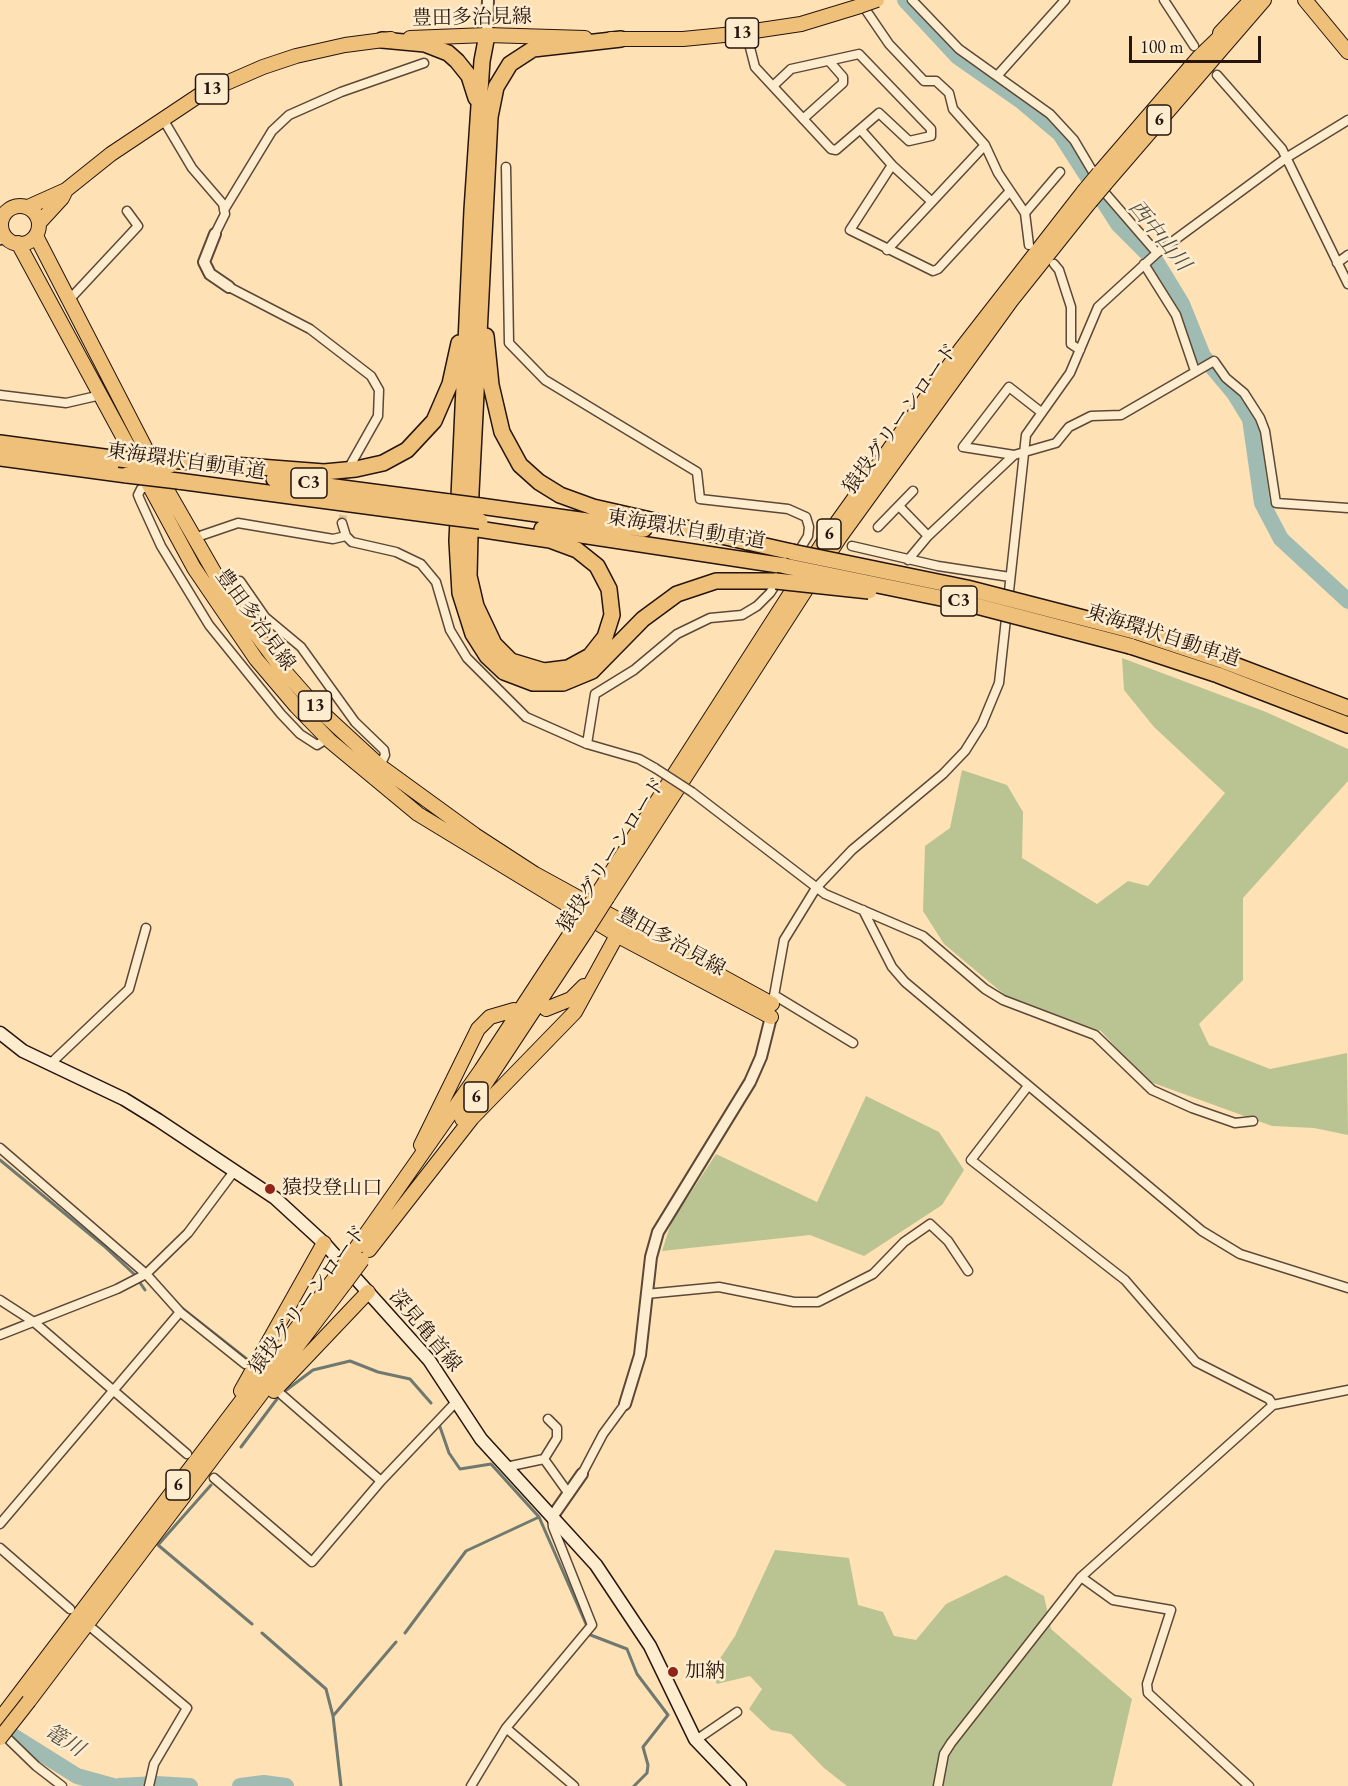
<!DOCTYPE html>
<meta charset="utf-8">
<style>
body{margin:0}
#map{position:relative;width:1348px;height:1786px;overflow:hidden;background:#fee1b5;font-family:"EB Garamond",serif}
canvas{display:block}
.scale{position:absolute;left:1129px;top:36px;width:132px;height:27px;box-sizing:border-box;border:3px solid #25150d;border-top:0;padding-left:8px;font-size:18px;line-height:21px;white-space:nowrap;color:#25150d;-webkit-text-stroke:4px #feeccf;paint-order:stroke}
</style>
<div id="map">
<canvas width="1348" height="1786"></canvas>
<div class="scale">100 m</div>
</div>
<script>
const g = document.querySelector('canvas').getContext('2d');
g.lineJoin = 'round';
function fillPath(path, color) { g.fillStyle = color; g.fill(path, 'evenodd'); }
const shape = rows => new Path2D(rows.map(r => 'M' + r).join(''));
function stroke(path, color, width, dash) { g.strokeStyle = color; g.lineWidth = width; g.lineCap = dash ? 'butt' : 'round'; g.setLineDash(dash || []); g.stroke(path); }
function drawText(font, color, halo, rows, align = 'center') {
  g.font = font + ' "EB Garamond","Noto Serif JP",serif'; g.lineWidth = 5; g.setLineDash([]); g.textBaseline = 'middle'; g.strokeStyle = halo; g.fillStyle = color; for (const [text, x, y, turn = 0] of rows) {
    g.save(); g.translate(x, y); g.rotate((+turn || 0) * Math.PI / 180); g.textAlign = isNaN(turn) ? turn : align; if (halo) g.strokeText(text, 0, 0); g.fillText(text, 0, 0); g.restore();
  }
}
fillPath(shape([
 [1122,658,1266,712,1348,749,1348,781,1243,898,1243,980,1199,1024,1209,1045,1270,1069,1347,1053,1348,1135,1314,1128,1272,1126,1145,1080,1101,1031,1006,996,944,944,923,911,925,846,950,828,962,770,1007,785,1023,812,1022,858,1097,904,1128,881,1148,886,1225,793,1154,727,1124,690],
 [866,1096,939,1132,964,1170,942,1205,864,1256,810,1235,662,1251,671,1223,716,1154,817,1202],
 [775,1550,849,1558,858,1605,883,1612,894,1636,916,1640,946,1604,1006,1575,1044,1596,1051,1629,1132,1699,1112,1786,847,1786,824,1768,791,1734,771,1730,749,1709,762,1689,750,1676,717,1684,711,1672,735,1636]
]), '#bac492');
stroke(shape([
 [0,1160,104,1246,134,1274,145,1290],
 [178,1305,248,1360],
 [285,1391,313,1370,350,1361,378,1372,410,1379,431,1403],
 [439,1424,449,1453,460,1469,491,1464,539,1517],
 [241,1447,277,1399],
 [211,1485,158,1545,252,1624],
 [262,1633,326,1689,333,1716,341,1786],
 [405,1633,466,1551,539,1517,586,1624],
 [588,1634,627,1649,637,1674,668,1715,643,1747,648,1765,647,1773,634,1786],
 [333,1716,396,1642]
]), '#6f7970', 3);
stroke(shape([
 [905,0,958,57,1021,101,1060,134,1118,224,1157,263,1182,304,1203,356,1234,393,1250,419,1262,503,1281,539,1348,601],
 [0,1719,10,1734,77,1776,113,1786],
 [119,1786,156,1784,190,1786],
 [240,1786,264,1783,286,1786]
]), '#a0bcb2', 16);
stroke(shape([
 [342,523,351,467]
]), '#ddc29c', 8, [8, 4]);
const minor = shape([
 [912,0,959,49,1050,114,1074,140,1106,194,1157,253],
 [1164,0,1194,46],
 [861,3,889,44,924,81,936,81,949,93,953,109,985,145,998,173,1025,213,1029,245],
 [746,32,755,67,831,149,836,150,879,113,909,141,931,136,931,129,859,54,791,69,773,86],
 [1217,75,1282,149,1348,284],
 [997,76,1065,0],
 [163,119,192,168,223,204,225,214,215,234],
 [803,119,843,83,843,77,829,61],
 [861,130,892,165],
 [506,167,509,343,545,380,697,472,700,499,788,509,806,517,809,527,808,536,797,554],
 [931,201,892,165,850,230,933,271,938,269,1010,191],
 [224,210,272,131,289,115,341,92,424,63],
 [1025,213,1060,172],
 [887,250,985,145],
 [1337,263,1348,255],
 [1054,264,1059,270,1071,307,1071,344,1080,350],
 [1144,264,1176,315,1195,371],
 [229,287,310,329,371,376,379,390,378,416,351,464],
 [69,300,138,226,127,211],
 [0,395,66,403,101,395],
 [1014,455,963,447,1009,387,1041,412],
 [149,486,141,489,138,495,140,500,161,546,209,625,281,714,300,734,317,745,328,738],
 [899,506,928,536],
 [342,523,346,536,352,542,396,552,421,564,436,582,450,630,467,658,526,717,587,744,639,759,655,768],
 [878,527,913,491],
 [194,538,238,523,333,539,346,536],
 [852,546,938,566,1010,577],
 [908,560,928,536,1014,455,1056,443,1069,427,1091,416,1121,415,1214,361,1226,378,1244,393,1260,418,1265,431,1276,503,1348,508],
 [221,585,240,581,265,617,301,647,355,722,384,750,385,755,380,766],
 [587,744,595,694,634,670,677,634,710,618,742,615,757,606,770,593,789,564],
 [692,792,825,894,923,936,985,989,1003,1000,1095,1035,1152,1090,1192,1108,1235,1123,1253,1121],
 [863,910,892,967,905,982,1202,1231,1240,1254,1348,1288],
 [774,995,853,1043],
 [772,1007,784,940,816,888,852,850,943,774,965,751,982,724,999,683,1026,435,1070,373,1098,307,1157,253,1286,158,1348,120],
 [49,1065,129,989,146,928],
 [1028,1086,971,1160,1125,1280,1196,1362,1269,1399,1273,1405],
 [0,1148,146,1274,180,1312,245,1364],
 [646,1294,719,1287,794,1302,818,1302,873,1274,904,1242,930,1224,948,1241,968,1271],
 [0,1300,34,1322,187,1454],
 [0,1335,117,1289,146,1274,188,1233,235,1170],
 [282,1395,381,1481],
 [544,1459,569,1494],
 [506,1467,544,1459,557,1438,557,1428,548,1419],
 [582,1474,603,1434,625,1404],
 [214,1478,312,1562,381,1481,456,1402],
 [0,1524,180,1312],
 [0,1548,70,1609],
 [1081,1577,1113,1600,1171,1610,1147,1684,1148,1693,1249,1786],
 [93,1629,187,1708,154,1764,149,1786],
 [506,1728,574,1786],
 [0,1731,36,1766,62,1786],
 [696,1740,737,1712],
 [471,1786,506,1728,592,1625,553,1527,552,1518],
 [938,1786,944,1754,951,1743,1081,1577,1273,1405,1348,1390]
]);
const tertiary = shape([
 [487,35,488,0],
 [215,234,204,262,210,274,229,287],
 [0,239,4,235],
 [625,1404,640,1355,651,1257,658,1232,750,1082,761,1057,771,1017],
 [552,1517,582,1474]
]);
const secondary = shape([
 [0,1033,23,1051,124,1099,158,1120,275,1198,324,1243,429,1360,481,1439,596,1565,650,1646,695,1739,740,1786]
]);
const primary = shape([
 [1220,33,1251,0],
 [410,38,487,35,585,38],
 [611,39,683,39,734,34,801,24,860,6],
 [1099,173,1199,57,1227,30],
 [1106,183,1264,0],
 '1 225a19 19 0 1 1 38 0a19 19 0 1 1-38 0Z',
 [28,207,66,190,111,154,201,94,263,67,296,56,345,45,391,39],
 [39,223,62,198,66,190],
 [36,236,167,490,229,598,280,666,317,708,380,766,475,835,535,874,772,1004],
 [18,243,194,568,256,659,296,706,330,741,418,814,622,938,771,1017],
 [598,893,828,535,961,349,1084,191],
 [607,898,840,537,1011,301,1090,202],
 [546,1009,571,999,584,986],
 [462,1119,586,931],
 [421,1145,478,1029,490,1017,514,1010],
 [369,1250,472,1118,575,1012,621,928],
 [354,1251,481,1070,576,925],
 [241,1391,324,1243],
 [274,1391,368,1292],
 [29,1701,345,1283],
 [0,1719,337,1275]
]);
const trunk = shape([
 [1305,0,1348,52]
]);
const motorway = shape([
 [487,35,482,61,472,210,457,541,460,593,473,634,487,656,504,672,533,683,563,683,592,671,643,619,677,594,716,581,776,581],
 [382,40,425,44,448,53,457,61,469,76,476,98],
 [486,336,491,385,502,432,520,465,539,482,560,495,593,507,792,552],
 [0,443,119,459],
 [0,458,127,475],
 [168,460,324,472,356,469,383,463,407,450,434,421,450,384,459,343],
 [274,479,449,502],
 [178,481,448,517],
 [480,506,644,529],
 [478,529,550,540,577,550,597,566,609,589,612,615,605,637,590,656,568,668,544,671,511,661,494,644,476,606,469,576,471,492,490,117,496,87,510,64,533,49,621,39],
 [542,529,785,566],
 [1134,631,1224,661,1348,708],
 [1130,646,1218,675,1348,725]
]);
stroke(minor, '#5b4837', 11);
stroke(tertiary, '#5b4837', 14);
stroke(secondary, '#25150d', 15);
stroke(primary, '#25150d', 16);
stroke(trunk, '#25150d', 16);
stroke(motorway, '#25150d', 18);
stroke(minor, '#feeccf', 8);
stroke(tertiary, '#feeccf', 10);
stroke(secondary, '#feeccf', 12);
stroke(primary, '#efc07a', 14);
stroke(trunk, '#efc07a', 14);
stroke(motorway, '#efc07a', 15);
const minorBridge = shape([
 [655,768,692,792]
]);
const primaryBridge = shape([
 [860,6,877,0],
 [1084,191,1099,173],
 [1090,202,1106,183],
 [576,925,598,893],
 [586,931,607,898],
 [337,1275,354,1251],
 [345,1283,362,1260],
 [0,1738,29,1701]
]);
const motorwayBridge = shape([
 [119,459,170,465],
 [127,475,178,481],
 [449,502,480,506],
 [448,517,480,521],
 [792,552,967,588,1134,631],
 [785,566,965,603,1130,646],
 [776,581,869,591]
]);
stroke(minorBridge, '#5b4837', 11, []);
stroke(primaryBridge, '#25150d', 16, []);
stroke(motorwayBridge, '#25150d', 18, []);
stroke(minorBridge, '#feeccf', 8);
stroke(primaryBridge, '#efc07a', 14);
stroke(motorwayBridge, '#efc07a', 15);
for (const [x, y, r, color] of [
 [270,1189,6,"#8f2418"],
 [673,1672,6,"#8f2418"]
]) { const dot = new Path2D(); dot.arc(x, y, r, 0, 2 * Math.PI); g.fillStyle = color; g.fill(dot); stroke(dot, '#feeccf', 2); }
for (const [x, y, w] of [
 [742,33,33],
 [212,89,33],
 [1159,120,24],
 [309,483,36],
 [829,534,24],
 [959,601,36],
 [315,706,33],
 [476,1097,24],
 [178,1485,24]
]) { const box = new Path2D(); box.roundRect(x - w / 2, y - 15, w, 30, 4.5); g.fillStyle = '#feeccf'; g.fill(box); stroke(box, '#25150d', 1.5); }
drawText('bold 18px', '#25150d', null, [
 ["13",742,33],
 ["13",212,89],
 ["6",1159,120],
 ["C3",309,483],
 ["6",829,534],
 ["C3",959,601],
 ["13",315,706],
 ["6",476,1097],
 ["6",178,1485]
]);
drawText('20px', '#25150d', '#feeccf', [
 ["豊田多治見線",472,18,-1],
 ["猿投グリーンロード",901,419,-54],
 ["東海環状自動車道",186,462,8],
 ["東海環状自動車道",686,530,9],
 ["豊田多治見線",255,620,54],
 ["東海環状自動車道",1163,636,18],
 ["猿投グリーンロード",612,855,-57],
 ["豊田多治見線",671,942,29],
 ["猿投グリーンロード",308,1300,-53],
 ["深見亀首線",425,1331,50]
]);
drawText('20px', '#25150d', '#feeccf', [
 ["猿投登山口",282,1189],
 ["加納",685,1672]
], 'left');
drawText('italic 21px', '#504f47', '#feeccf', [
 ["西中山川",1159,236,51],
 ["篭川",64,1741,32]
]);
</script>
